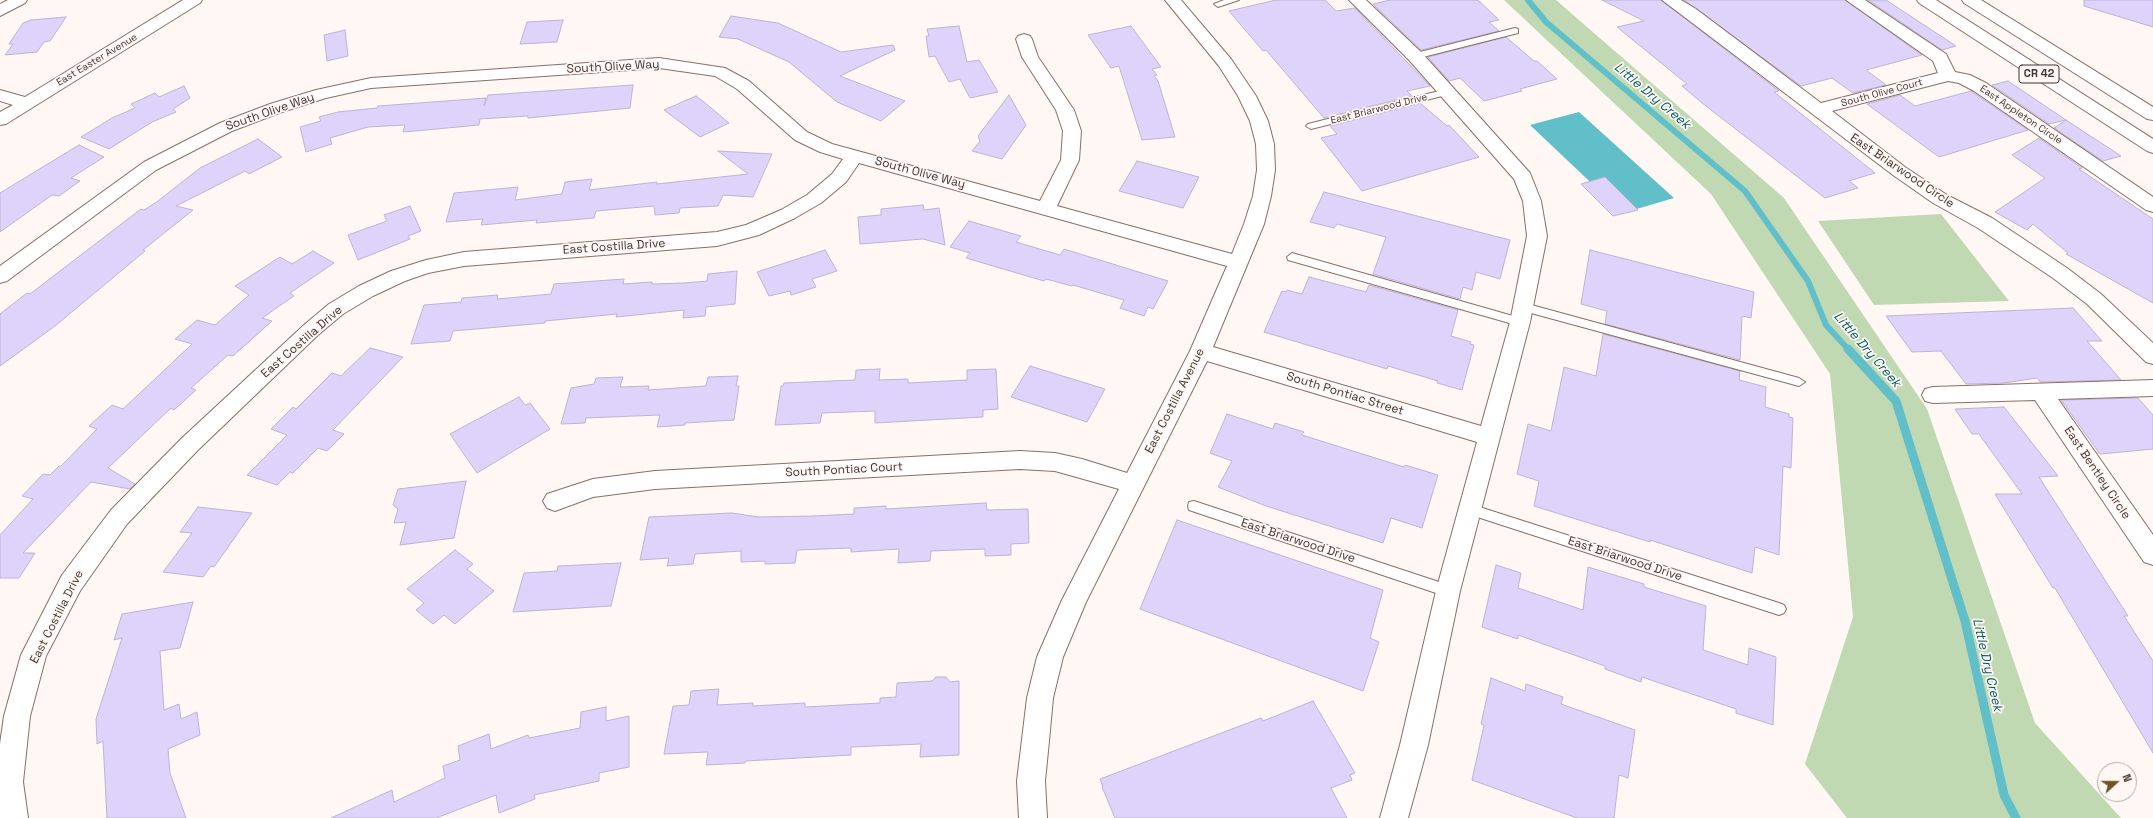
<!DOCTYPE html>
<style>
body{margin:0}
#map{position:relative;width:2153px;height:818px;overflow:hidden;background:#fef7f4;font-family:"Space Grotesk",sans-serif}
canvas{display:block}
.north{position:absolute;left:2097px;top:762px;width:40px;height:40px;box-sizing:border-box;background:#fef7f4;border:1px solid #b2a9a5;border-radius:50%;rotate:69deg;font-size:11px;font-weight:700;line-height:16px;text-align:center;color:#41342f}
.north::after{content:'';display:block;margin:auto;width:14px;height:18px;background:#6e5225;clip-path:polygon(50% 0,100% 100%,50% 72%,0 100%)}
</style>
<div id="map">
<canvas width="2153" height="818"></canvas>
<div class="north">N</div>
</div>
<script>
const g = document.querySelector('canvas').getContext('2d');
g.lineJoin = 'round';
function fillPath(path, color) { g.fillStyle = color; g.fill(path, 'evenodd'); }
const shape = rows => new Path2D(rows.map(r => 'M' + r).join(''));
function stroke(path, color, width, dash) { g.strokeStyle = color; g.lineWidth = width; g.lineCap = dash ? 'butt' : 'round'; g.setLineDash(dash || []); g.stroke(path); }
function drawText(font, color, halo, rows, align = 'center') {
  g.font = font + ' "Space Grotesk",sans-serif'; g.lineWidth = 3.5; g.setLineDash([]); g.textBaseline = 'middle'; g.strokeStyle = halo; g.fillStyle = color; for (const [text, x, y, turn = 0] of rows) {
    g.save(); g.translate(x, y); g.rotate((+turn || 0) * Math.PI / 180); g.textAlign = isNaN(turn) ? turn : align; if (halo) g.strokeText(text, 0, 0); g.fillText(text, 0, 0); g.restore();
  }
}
fillPath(shape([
 [1504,0,1556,0,1784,198,1927,409,2035,723,2121,818,1847,818,1805,764,1853,617,1830,374,1711,194],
 [1941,214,2009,301,1874,305,1818,221]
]), '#c0d9b3');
fillPath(shape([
 [1579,112,1674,198,1623,213,1530,125]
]), '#60bfc8');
stroke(shape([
 [1528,0,1546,22,1745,191,1808,281,1826,325,1849,350]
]), '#60bfc8', 6);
stroke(shape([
 [1848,349,1896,401,1965,621,2004,795,2016,818]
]), '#60bfc8', 9);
const building = shape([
 [1276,0,1325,0,1336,11,1355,8,1430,86,1407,91,1412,96,1324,118,1266,50,1263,51,1229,11,1276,0],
 [1390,0,1478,0,1499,20,1489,22,1499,31,1421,50,1373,4,1390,0],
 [1602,0,1661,0,1779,91,1774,92,1875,173,1849,181,1858,188,1825,198,1702,103,1682,86,1687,84,1617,27,1644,21,1602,0],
 [1684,0,1845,0,1922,55,1866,70,1886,85,1853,93,1832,78,1801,86,1684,0],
 [1868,0,1886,0,1956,46,1942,50,1868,0],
 [2084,0,2153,0,2153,27,2084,6,2084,0],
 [731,16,778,23,841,52,893,45,895,50,840,76,905,101,881,121,837,102,789,62,738,39,719,37,731,16],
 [66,17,50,41,44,42,37,52,5,55,13,44,9,44,23,23,31,20,66,17],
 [563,20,557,42,520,44,527,22,563,20],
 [959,26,967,62,979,60,998,92,970,98,960,79,949,82,935,56,929,57,926,36,929,36,927,29,959,26],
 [1131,26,1161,67,1152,69,1157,75,1154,76,1158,81,1175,137,1142,140,1119,66,1111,68,1088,35,1131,26],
 [345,30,348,56,327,61,324,35,345,30],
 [1506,37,1534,61,1537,61,1557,79,1520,89,1522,91,1484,101,1460,78,1449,81,1428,57,1506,37],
 [2008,81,2066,120,2049,124,1992,85,2008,81],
 [633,85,630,108,528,118,528,116,480,119,479,125,426,130,403,132,405,125,368,127,330,138,332,144,306,152,300,127,321,121,319,117,338,112,377,108,378,106,486,98,484,106,488,95,633,85],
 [184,86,190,98,173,109,176,112,152,122,109,149,81,137,112,118,135,108,131,104,155,93,159,97,184,86],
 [1971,91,2028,130,1939,157,1867,104,1900,95,1915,106,1971,91],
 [1009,95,1026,125,1002,159,972,151,980,141,978,136,1009,95],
 [696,96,704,102,729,123,700,137,664,110,696,96],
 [1420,103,1447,126,1449,125,1479,157,1362,191,1321,138,1337,134,1330,126,1420,103],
 [2066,120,2121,156,2103,161,2054,128,2066,120],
 [2039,138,2082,168,2079,169,2153,219,2153,303,2066,254,2068,253,2033,224,2027,230,1995,212,2045,178,2012,155,2039,138],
 [258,139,282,157,249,174,245,171,176,206,193,210,143,250,145,251,55,326,0,366,0,314,27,293,30,294,141,209,144,210,158,201,200,168,258,139],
 [79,145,104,157,71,178,80,181,59,196,52,195,0,232,0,193,79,145],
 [718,151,772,154,753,197,723,195,718,206,680,208,679,213,655,215,654,206,596,211,594,218,536,223,537,220,481,225,483,219,446,222,454,193,518,187,515,200,562,194,565,182,592,179,589,190,657,182,657,184,748,174,718,151],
 [1137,161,1199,177,1183,208,1119,191,1137,161],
 [1605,177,1638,210,1613,216,1581,184,1605,177],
 [1324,192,1510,240,1500,279,1476,272,1472,290,1463,287,1460,299,1373,274,1386,237,1337,224,1334,228,1310,222,1324,192],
 [923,205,924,210,939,208,945,245,923,239,860,244,858,217,881,215,881,209,923,205],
 [410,206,421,231,408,236,410,239,358,260,348,235,387,221,384,215,410,206],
 [969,221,1021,236,1016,242,1060,255,1064,249,1168,281,1153,309,1148,307,1144,316,1120,308,1124,300,1073,285,1072,286,1046,279,1044,281,966,258,970,253,950,247,969,221],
 [825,250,837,271,812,279,816,287,791,295,790,291,769,296,757,272,825,250],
 [1590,250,1754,292,1751,318,1742,316,1740,360,1605,324,1607,311,1581,304,1590,250],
 [313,251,334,263,290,293,294,296,262,318,272,321,233,356,228,355,191,388,196,390,174,410,171,408,108,468,135,484,130,489,91,482,23,553,35,553,19,578,0,578,0,535,33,499,22,496,43,474,50,475,59,466,61,466,97,429,89,426,112,405,123,409,192,344,175,339,197,320,215,325,249,295,235,286,280,257,292,264,313,251],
 [737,271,735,304,706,307,705,316,683,318,684,310,616,317,617,314,545,321,545,323,453,331,450,341,411,344,424,305,461,302,462,298,498,295,497,299,551,294,554,284,624,279,623,284,652,282,652,284,684,283,707,281,708,274,737,271],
 [1309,277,1366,292,1369,285,1458,310,1451,336,1471,342,1470,344,1474,345,1462,390,1437,383,1438,381,1388,366,1387,369,1264,332,1282,291,1286,292,1287,290,1302,294,1309,277],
 [2073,308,2102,341,2087,341,2121,380,2040,382,2037,378,2004,383,1966,384,1941,351,1912,352,1886,316,2073,308],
 [1603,334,1740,371,1739,380,1766,387,1765,407,1789,414,1789,417,1793,418,1791,468,1783,466,1779,555,1755,547,1752,573,1650,540,1650,542,1534,506,1539,481,1517,474,1528,424,1551,431,1564,367,1596,376,1603,334],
 [370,348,403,357,333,430,344,434,327,451,318,448,293,473,290,472,277,485,247,475,287,435,271,429,293,407,296,409,332,373,341,376,370,348],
 [1030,366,1105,389,1087,422,1011,397,1030,366],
 [880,369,879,380,908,379,908,383,967,380,967,370,996,369,998,409,983,410,983,417,875,423,875,411,822,413,820,423,775,425,781,386,783,386,784,383,855,380,856,370,880,369],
 [738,376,736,386,739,386,734,420,685,423,685,425,657,427,660,415,586,418,585,423,561,424,571,388,594,384,596,378,623,377,620,387,649,386,648,390,706,386,708,377,738,376],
 [519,397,525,405,530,403,550,429,477,473,450,434,519,397],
 [2138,398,2153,415,2153,449,2100,454,2061,400,2138,398],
 [2004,407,2058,476,2039,477,2128,616,2124,616,2153,661,2153,753,2055,588,2053,588,1995,494,2022,494,1979,434,1972,434,1955,409,2004,407],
 [1227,414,1273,429,1275,423,1304,432,1302,435,1404,467,1405,465,1438,475,1422,528,1391,518,1383,543,1266,506,1218,487,1232,461,1210,453,1227,414],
 [466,481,454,538,400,545,406,522,394,523,398,509,393,505,398,489,466,481],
 [986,503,987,510,1028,509,1029,543,1011,544,1011,555,985,556,985,549,931,551,930,561,898,563,899,549,851,552,851,548,797,550,795,563,765,564,765,561,741,562,741,551,695,554,693,564,667,566,669,558,640,560,649,517,732,513,759,517,813,516,854,514,854,508,886,506,886,509,986,503],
 [198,507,252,513,214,567,211,566,203,577,163,572,192,533,180,532,198,507],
 [1177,520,1383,590,1370,638,1379,642,1363,691,1140,609,1177,520],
 [455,550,473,564,467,569,494,591,455,624,444,615,433,624,416,610,424,603,407,589,455,550],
 [621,563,611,606,513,612,524,573,557,571,558,566,621,563],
 [1496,565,1521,573,1518,588,1583,610,1588,567,1644,584,1644,587,1706,606,1703,650,1748,665,1749,648,1776,657,1773,725,1736,713,1736,709,1642,677,1641,682,1605,669,1605,666,1518,635,1518,639,1482,627,1496,565],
 [193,602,180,648,160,651,164,710,179,704,181,719,197,712,200,735,168,749,170,773,186,818,107,818,103,741,97,744,96,719,122,638,114,640,122,614,193,602],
 [936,677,946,677,950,682,959,681,959,755,920,757,921,744,851,747,851,755,746,761,745,763,706,765,708,752,664,754,673,706,689,705,691,691,719,689,717,705,753,703,753,706,805,703,805,707,880,703,880,698,896,697,897,683,932,681,936,677],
 [1491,678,1525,691,1526,684,1563,697,1561,704,1635,730,1628,778,1619,775,1614,818,1577,818,1472,780,1484,725,1481,724,1491,678],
 [1313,701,1355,773,1350,775,1352,780,1331,788,1347,818,1115,818,1102,787,1103,787,1100,779,1261,718,1263,721,1313,701],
 [606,707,606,721,629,716,629,767,599,773,599,781,534,795,535,799,499,813,496,795,436,818,331,818,392,790,394,802,445,778,443,766,460,760,458,746,489,734,491,749,528,735,529,738,580,728,581,712,606,707]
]);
fillPath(building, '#ded3fa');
stroke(building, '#bcb4d2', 1);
const lane = shape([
 [1224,0,1239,0,1218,7,1214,4,1224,0],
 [1515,28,1518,29,1518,33,1415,59,1410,56,1412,54,1515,28],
 [1447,89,1452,92,1450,94,1311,129,1306,126,1308,124,1447,89],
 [1292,253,1520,318,1526,322,1520,326,1288,260,1287,257,1292,253],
 [1524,303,1799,378,1805,382,1799,386,1520,310,1518,307,1520,304,1524,303],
 [1194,501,1448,585,1453,587,1455,591,1453,595,1448,597,1189,510,1188,506,1189,502,1194,501],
 [1470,504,1779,603,1784,605,1786,609,1784,613,1779,615,1465,513,1464,509,1465,505,1470,504]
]);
const street = shape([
 [8,0,27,0,25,3,0,16,0,4,8,0],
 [183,0,202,0,200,3,6,124,0,125,0,112,13,105,0,101,0,90,25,97,183,0],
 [1165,0,1181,0,1231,59,1256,96,1268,121,1274,144,1275,170,1271,196,1264,224,1213,347,1481,426,1510,322,1527,236,1523,201,1514,179,1409,60,1349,0,1366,0,1421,52,1530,173,1541,201,1547,236,1530,322,1460,591,1428,745,1408,818,1380,818,1400,745,1436,591,1477,442,1207,361,1086,602,1063,657,1053,698,1049,741,1045,781,1047,818,1019,818,1017,781,1027,698,1037,657,1062,600,1119,489,1055,471,1020,469,655,489,593,497,555,511,547,508,543,501,547,494,593,479,655,471,1020,451,1055,453,1082,459,1127,473,1190,351,1227,266,859,163,846,182,821,203,795,218,759,235,717,246,464,266,428,273,405,281,373,296,343,314,318,335,198,450,127,524,80,591,46,656,30,716,23,782,28,818,0,818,0,744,4,716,21,655,62,575,111,510,182,438,304,325,329,304,359,286,391,271,426,260,464,252,717,232,746,225,781,210,807,195,832,174,843,159,820,152,795,140,737,89,715,76,659,68,371,88,326,98,282,112,232,131,156,170,7,281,0,283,0,266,144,162,220,123,270,104,316,90,371,78,659,58,725,68,749,81,807,132,832,144,1040,201,1061,160,1063,131,1056,110,1022,57,1016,39,1018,36,1024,34,1030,36,1032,39,1038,57,1074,110,1081,131,1079,160,1057,206,1232,254,1244,224,1253,196,1257,170,1256,144,1250,121,1238,96,1219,66,1165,0],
 [1662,0,1681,0,1696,9,1821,103,1938,73,1933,61,1846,0,1865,0,1946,54,1955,72,1970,75,1986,83,2153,197,2153,212,2146,210,1974,91,1959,83,1948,81,1832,111,1905,167,1947,195,1992,218,2067,268,2101,294,2153,343,2153,364,2146,362,2087,304,2053,278,1978,228,1933,203,1893,175,1662,0],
 [2153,380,2153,396,2058,399,2153,535,2153,565,2144,562,2035,400,1933,403,1925,401,1922,395,1925,389,1933,387,2153,380]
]);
const primary = shape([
 [1917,0,1936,0,2153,139,2153,153,2147,151,1919,3,1917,0],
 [1962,0,1981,0,2153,107,2153,120,2147,119,1964,3,1962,0]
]);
stroke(lane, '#8d6e63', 2);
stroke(street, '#8d6e63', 2);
stroke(primary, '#8d6e63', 2);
fillPath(lane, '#fff');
fillPath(street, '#fff');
fillPath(primary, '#fff');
drawText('10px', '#41342f', '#fef7f4', [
 ["East Easter Avenue",97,60,-31],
 ["South Olive Court",1882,93,-15],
 ["East Briarwood Drive",1379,109,-14],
 ["East Appleton Circle",2021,115,34]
]);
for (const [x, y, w] of [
 [2039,74,40]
]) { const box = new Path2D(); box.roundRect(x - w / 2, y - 9, w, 18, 3); g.fillStyle = '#fef7f4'; g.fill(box); stroke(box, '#41342f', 1); }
drawText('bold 11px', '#41342f', null, [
 ["CR 42",2039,74]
]);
drawText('12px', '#41342f', '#fef7f4', [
 ["South Olive Way",613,67,-3],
 ["South Olive Way",270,112,-19],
 ["East Briarwood Circle",1902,171,34],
 ["South Olive Way",920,173,15],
 ["East Costilla Drive",614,247,-4],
 ["East Costilla Drive",302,342,-41],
 ["South Pontiac Street",1345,394,17],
 ["East Costilla Avenue",1175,401,-63],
 ["South Pontiac Court",844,470,-3],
 ["East Bentley Circle",2097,473,56],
 ["East Briarwood Drive",1298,541,18],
 ["East Briarwood Drive",1625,559,18],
 ["East Costilla Drive",57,617,-63]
]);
drawText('italic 13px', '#025b61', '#fef7f4', [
 ["Little Dry Creek",1652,96,40],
 ["Little Dry Creek",1867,350,49],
 ["Little Dry Creek",1987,665,77]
]);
</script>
